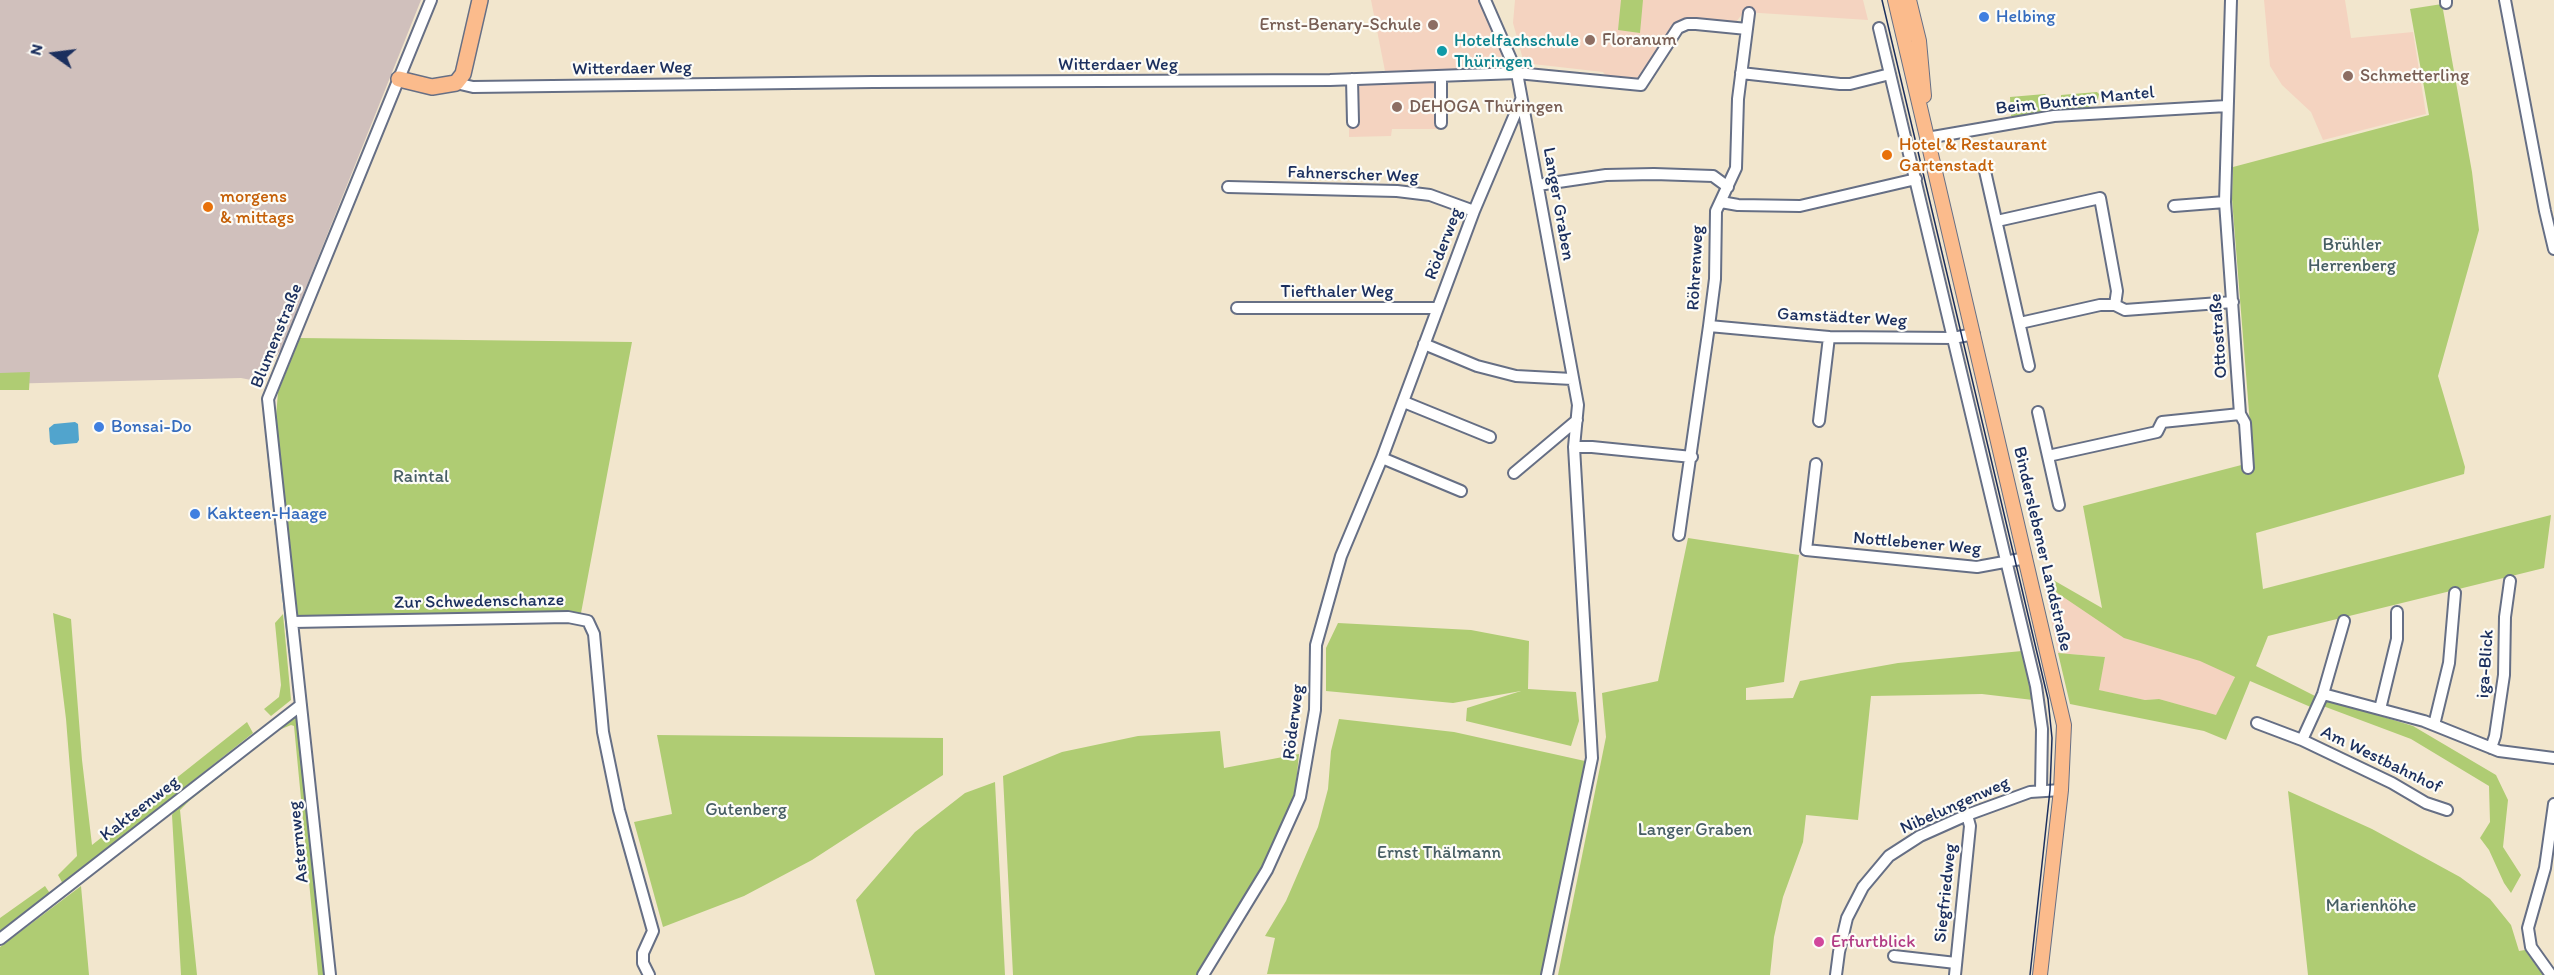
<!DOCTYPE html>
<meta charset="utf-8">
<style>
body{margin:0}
#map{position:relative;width:2554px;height:975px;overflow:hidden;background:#f2e6cd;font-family:Itim,sans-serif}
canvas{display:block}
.north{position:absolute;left:24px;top:24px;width:60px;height:60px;-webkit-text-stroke:4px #fdfcf7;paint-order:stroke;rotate:284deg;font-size:16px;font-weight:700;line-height:24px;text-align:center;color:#1b2f5e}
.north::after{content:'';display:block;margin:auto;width:21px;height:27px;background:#1b2f5e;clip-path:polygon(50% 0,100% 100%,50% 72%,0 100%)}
</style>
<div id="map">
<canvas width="2554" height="975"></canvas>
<div class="north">N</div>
</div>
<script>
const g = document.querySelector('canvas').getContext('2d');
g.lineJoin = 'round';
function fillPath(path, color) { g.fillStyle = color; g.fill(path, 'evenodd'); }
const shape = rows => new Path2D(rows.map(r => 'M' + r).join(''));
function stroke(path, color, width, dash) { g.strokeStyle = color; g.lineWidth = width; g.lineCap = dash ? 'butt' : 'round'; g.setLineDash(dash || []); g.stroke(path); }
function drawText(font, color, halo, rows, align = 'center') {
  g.font = font + ' Itim,sans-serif'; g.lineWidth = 4.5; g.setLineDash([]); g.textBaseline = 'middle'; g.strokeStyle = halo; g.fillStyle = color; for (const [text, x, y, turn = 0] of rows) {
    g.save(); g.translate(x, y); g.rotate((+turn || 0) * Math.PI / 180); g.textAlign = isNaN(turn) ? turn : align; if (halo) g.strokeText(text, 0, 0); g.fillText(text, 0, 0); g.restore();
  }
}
fillPath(shape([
 [1371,0,1478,0,1501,50,1502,63,1499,67,1492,70,1385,71],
 [1515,0,1863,0,1868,20,1744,12,1736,22,1683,19,1675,23,1638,78,1606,76,1603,72,1524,63,1513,23],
 [2264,0,2345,0,2351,38,2413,32,2426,114,2323,140,2311,112,2282,85,2270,66],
 [1444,82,1445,129,1392,129,1391,136,1349,137,1349,85],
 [2041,573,2048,586,2235,676,2217,716,2159,699,2145,700,2098,690,2105,657,2058,653]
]), '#f4d3c0');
fillPath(shape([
 [0,0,421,0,281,350,256,381,241,378,0,384]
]), '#d0c0bc');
fillPath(shape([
 [1621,0,1643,0,1640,33,1618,30],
 [2442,4,2472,172,2479,230,2438,376,2465,467,2464,474,2256,533,2263,589,2551,515,2544,568,2268,636,2256,666,2315,696,2413,726,2496,775,2508,800,2503,847,2521,875,2511,893,2504,883,2489,850,2480,838,2490,822,2489,786,2411,739,2323,706,2320,711,2250,681,2226,740,2204,731,2070,704,2058,653,2105,657,2099,690,2145,700,2159,699,2216,715,2235,677,2200,661,2124,638,2047,586,2041,573,2102,608,2083,506,2253,462,2232,199,2233,167,2429,115,2410,9],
 [2097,92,2099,94,2098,99,2088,108,2065,111,2061,108,2061,95],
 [2045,94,2049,98,2048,112,2014,117,2011,116,2010,97],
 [300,338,632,342,581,613,296,617,276,417,278,392],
 [30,372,29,390,0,390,0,373],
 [1688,538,1799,555,1784,682,1746,688,1746,700,1793,698,1800,681,1842,673,1898,663,2022,651,2033,700,1982,694,1871,696,1858,820,1806,815,1803,842,1783,897,1774,937,1770,975,1558,975,1606,737,1602,693,1658,681],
 [53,613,71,619,82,760,92,845,247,722,253,733,63,884,58,875,77,856,66,719],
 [283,614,291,700,271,716,264,709,279,697,281,685,275,623],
 [1338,623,1471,630,1529,641,1528,689,1576,692,1579,721,1571,746,1466,721,1467,708,1521,691,1453,703,1326,691,1326,648],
 [296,715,299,718,324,975,318,975,294,726,291,725,279,730,189,801,180,810,197,975,181,975,172,815,178,805],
 [1339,719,1454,732,1585,761,1541,975,1267,974,1275,938,1265,936,1286,901,1318,827,1328,789,1331,751],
 [1220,731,1224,768,1299,754,1295,795,1260,873,1198,975,1013,975,1003,776,1062,752,1138,736],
 [657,735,943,738,943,775,812,860,744,896,663,927,634,822,672,814],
 [995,782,1005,975,875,975,856,900,915,832,965,793],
 [2288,791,2372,829,2460,877,2490,899,2511,925,2519,951,2525,950,2543,975,2308,975],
 [45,886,51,895,0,935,0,918],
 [81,886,89,975,0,975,0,947]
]), '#afcc73');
fillPath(shape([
 [75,422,78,424,79,440,77,443,54,445,50,442,49,428,54,424]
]), '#51a4cd');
stroke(shape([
 [268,444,276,524],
 [282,581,290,652],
 [298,726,307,806]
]), '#51a4cd', 3);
const minor = shape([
 [1485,0,1517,73,1578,405,1574,447,1592,758,1547,975],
 [2231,0,2225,202,2240,414,2245,423,2248,468],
 [2446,0,2446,3],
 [2505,0,2545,211,2554,249],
 [1879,28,2036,686,2042,729,2041,790],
 [1741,73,1840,84,1850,84,1890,74],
 [1352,79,1353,122],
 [456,83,473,87,873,82,1330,80,1517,73,1641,85,1678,28,1687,24,1696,24,1747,29],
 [1441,123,1441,76],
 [1927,138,2054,116,2227,106],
 [1985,171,2029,366],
 [1538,185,1606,175,1654,174,1713,176,1728,187],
 [1228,187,1397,191,1430,195,1474,211],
 [1721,202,1738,205,1800,206,1916,179],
 [2174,206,2225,202],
 [1997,221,2100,198,2117,291,2115,305],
 [1237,308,1437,308],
 [2020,323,2100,305,2115,305,2125,310,2233,302],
 [1709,326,1829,337,1953,338,1974,334],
 [1424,344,1477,366,1516,376,1572,379],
 [1404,402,1490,437],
 [2038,412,2059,505],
 [1819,421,1829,337],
 [1574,447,1592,447,1692,457],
 [2048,456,2157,432,2162,422,2240,414],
 [1382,458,1461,491],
 [1816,464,1806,550,1977,567,2026,558],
 [1514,473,1577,420],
 [1679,535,1709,326,1715,279,1716,211,1736,168,1738,99,1749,13],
 [293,622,568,617,588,621,594,634,603,732,619,810,653,931,643,953,643,963,649,975],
 [2323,694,2424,721,2499,751,2554,758],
 [2380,709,2397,639,2397,612],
 [2257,723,2302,740,2392,783,2426,803,2447,810],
 [2434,725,2449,663,2455,593],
 [2302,740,2323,694,2344,621],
 [2491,748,2495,736,2504,675,2505,617,2510,581],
 [0,939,301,705],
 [1894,956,1956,963],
 [330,975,268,399,431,0],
 [1203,975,1267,870,1300,797,1315,710,1316,645,1341,556,1382,458,1474,211,1521,100],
 [1836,975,1839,952,1847,918,1863,887,1889,856,1920,836,1967,815,2030,792,2061,790],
 [1955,975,1970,826,1967,815],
 [2551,975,2531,947,2528,928,2545,868,2554,804]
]);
const major = shape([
 [1895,0,2064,725,2061,790,2040,975],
 [1909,0,1919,41,1924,96]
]);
const highway = shape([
 [399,79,432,87,456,83,463,74,480,0]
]);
stroke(minor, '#666f85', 14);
stroke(major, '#666f85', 16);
stroke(highway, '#666f85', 18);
stroke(minor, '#fff', 10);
stroke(major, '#fbbb8c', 14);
stroke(highway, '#fbbb8c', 15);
stroke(shape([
 [1882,0,2048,699,2052,738,2050,790,2030,975]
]), '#1b2f5e', 1.5);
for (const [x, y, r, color] of [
 [1984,17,6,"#3f7fe0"],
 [1433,25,6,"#8d6e63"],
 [1590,40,6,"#8d6e63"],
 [1442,51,6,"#0f9aa8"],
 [2348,76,6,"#8d6e63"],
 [1397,107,6,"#8d6e63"],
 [1887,155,6,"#e8710a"],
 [208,207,6,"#e8710a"],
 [99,427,6,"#3f7fe0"],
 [195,514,6,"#3f7fe0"],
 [1819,942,6,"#d1479c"]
]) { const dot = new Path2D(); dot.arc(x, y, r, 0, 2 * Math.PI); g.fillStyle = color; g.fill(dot); stroke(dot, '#fdfcf7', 2); }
drawText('18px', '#366cbe', '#fdfcf7', [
 ["Helbing",1996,17],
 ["Bonsai-Do",111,427],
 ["Kakteen-Haage",207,514]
], 'left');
drawText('18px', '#785e54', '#fdfcf7', [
 ["Ernst-Benary-Schule",1421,25,"right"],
 ["Floranum",1602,40],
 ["Schmetterling",2360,76],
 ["DEHOGA Thüringen",1409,107]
], 'left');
drawText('18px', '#0d838f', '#fdfcf7', [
 ["Hotelfachschule",1454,41],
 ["Thüringen",1454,62]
], 'left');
drawText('18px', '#1b2f5e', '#fdfcf7', [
 ["Witterdaer Weg",1118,65],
 ["Witterdaer Weg",632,69,-1],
 ["Beim Bunten Mantel",2075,101,-6],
 ["Fahnerscher Weg",1353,175,2],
 ["Langer Graben",1558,204,80],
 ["Röderweg",1444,244,-69],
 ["Röhrenweg",1696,268,-87],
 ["Tiefthaler Weg",1337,292],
 ["Gamstädter Weg",1842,318,3],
 ["Blumenstraße",277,336,-68],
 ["Ottostraße",2219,336,-94],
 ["Nottlebener Weg",1917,544,5],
 ["Binderslebener Landstraße",2042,549,77],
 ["Zur Schwedenschanze",479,602,-1],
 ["iga-Blick",2486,664,-86],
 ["Röderweg",1294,722,-83],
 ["Am Westbahnhof",2381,760,26],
 ["Nibelungenweg",1955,806,-24],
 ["Kakteenweg",140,809,-38],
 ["Asternweg",299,842,-96],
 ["Siegfriedweg",1946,893,-84]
]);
drawText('18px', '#c56008', '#fdfcf7', [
 ["Hotel & Restaurant",1899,145],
 ["Gartenstadt",1899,166],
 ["morgens",220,197],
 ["& mittags",220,218]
], 'left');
drawText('18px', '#475e64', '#fdfcf7', [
 ["Brühler",2352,245],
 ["Herrenberg",2352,266],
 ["Raintal",421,477],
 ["Gutenberg",746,810],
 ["Langer Graben",1695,830],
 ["Ernst Thälmann",1439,853],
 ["Marienhöhe",2371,906]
]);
drawText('18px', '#b23c85', '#fdfcf7', [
 ["Erfurtblick",1831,942]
], 'left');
</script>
